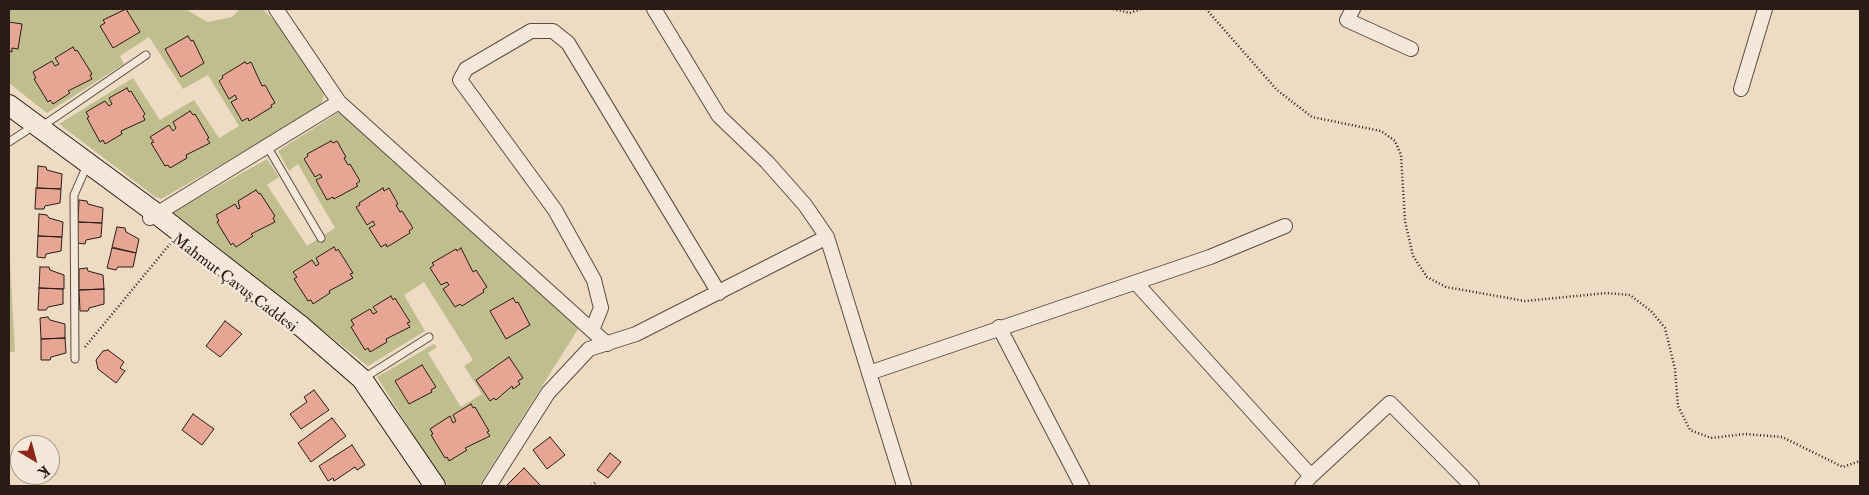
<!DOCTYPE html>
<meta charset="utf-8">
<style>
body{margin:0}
#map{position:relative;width:1869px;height:495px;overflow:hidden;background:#eddbc4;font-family:"IM FELL Double Pica",serif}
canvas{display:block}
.frame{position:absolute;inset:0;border:10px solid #2a1c14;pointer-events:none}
.north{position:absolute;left:10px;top:435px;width:50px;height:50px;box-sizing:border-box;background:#f3e8d9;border:1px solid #a3968a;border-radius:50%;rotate:143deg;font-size:14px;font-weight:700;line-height:20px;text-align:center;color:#2a1c14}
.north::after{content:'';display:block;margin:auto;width:18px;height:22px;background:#8f2418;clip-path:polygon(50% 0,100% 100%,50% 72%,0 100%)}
</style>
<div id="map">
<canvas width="1869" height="495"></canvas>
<div class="frame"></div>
<div class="north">K</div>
</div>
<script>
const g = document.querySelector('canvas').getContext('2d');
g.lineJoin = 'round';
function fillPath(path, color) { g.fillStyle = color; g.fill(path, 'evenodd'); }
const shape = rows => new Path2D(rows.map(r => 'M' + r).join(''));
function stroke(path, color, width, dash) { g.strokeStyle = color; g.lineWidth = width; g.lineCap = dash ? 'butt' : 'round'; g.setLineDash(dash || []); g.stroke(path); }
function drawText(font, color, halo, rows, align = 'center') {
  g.font = font + ' "IM FELL Double Pica",serif'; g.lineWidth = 4.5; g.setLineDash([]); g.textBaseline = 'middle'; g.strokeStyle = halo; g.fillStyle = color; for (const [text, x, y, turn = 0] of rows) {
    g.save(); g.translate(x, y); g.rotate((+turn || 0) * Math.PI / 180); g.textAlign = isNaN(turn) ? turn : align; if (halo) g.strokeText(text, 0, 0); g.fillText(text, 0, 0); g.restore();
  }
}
fillPath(shape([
 [9,9,185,9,208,22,232,17,240,9,263,9,285,33,321,84,324,96,321,104,313,112,161,199,154,196,59,124,133,78,160,120,194,100,219,138,239,126,208,75,183,89,149,37,120,56,124,64,47,113,9,83],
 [341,111,580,326,479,486,449,486,440,477,377,377,434,344,437,347,428,353,461,407,482,394,464,366,473,360,424,282,404,295,425,331,368,366,173,212,267,159,279,177,267,185,307,246,335,228,298,164,289,171,278,151],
 [9,243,15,352,9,352]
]), '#c0be8f');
const building = shape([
 [126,9,140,32,113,48,100,26,105,23,103,20,126,9],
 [9,22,22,24,18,49,12,48,12,52,9,51,9,22],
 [188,36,191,41,193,40,204,63,181,77,165,49,188,36],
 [73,47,75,51,77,50,92,74,90,75,92,79,68,91,70,93,53,104,50,100,48,102,34,79,36,78,33,72,52,61,55,66,59,64,55,58,73,47],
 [245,62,247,64,251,62,262,86,265,85,275,103,271,105,272,107,249,121,248,118,242,121,231,102,237,99,235,95,229,99,219,81,223,78,222,76,245,62],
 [127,88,129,92,131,91,145,114,143,116,145,120,121,131,122,134,105,144,103,140,100,142,87,118,89,117,86,112,105,101,109,106,112,104,109,98,127,88],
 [190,111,193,115,195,114,209,138,207,139,210,143,186,155,187,158,170,168,168,165,165,166,151,143,154,142,150,137,169,125,173,131,176,128,173,122,190,111],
 [331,141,333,143,337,141,346,157,344,158,348,165,350,164,360,181,356,184,358,186,334,199,333,197,327,200,316,180,322,177,320,174,315,177,304,159,308,156,307,154,331,141],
 [38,166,46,167,47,170,62,174,61,189,37,188,38,166],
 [36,188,61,189,60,203,45,206,44,209,35,209,36,188],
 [383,188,384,191,389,188,398,204,396,205,400,212,402,211,413,228,409,231,410,233,387,247,386,244,381,247,369,228,375,225,373,221,367,225,356,207,360,205,359,203,383,188],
 [256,190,259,194,260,193,275,216,273,218,275,222,251,234,253,236,236,247,233,243,231,245,217,222,219,221,216,215,235,204,238,209,240,208,238,201,256,190],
 [79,200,87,201,88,204,103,208,102,223,78,222,79,200],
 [39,214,47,215,49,218,63,222,62,237,38,236,39,214],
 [78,222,102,223,101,237,86,240,85,244,77,243,78,222],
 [117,227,125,228,126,232,139,239,136,253,112,247,117,227],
 [38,236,62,237,61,251,46,254,45,258,37,257,38,236],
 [334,247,336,251,338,249,353,273,350,274,353,278,329,291,330,293,313,304,311,300,308,301,294,279,297,277,293,272,312,260,316,266,319,264,316,258,334,247],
 [112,248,136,253,133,267,118,267,116,270,107,268,112,248],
 [461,248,473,272,476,270,487,287,483,290,484,292,462,306,460,304,455,307,443,289,449,285,447,282,441,285,430,268,434,265,432,263,456,249,457,251,461,248],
 [40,267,49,267,50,270,64,275,64,289,39,288,40,267],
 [87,268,88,271,103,275,104,289,79,290,79,269,87,268],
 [39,288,63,289,63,304,48,307,46,310,38,310,39,288],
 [104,289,104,304,89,308,88,311,80,311,79,290,104,289],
 [391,296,393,300,395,298,410,322,407,323,410,327,386,339,387,342,370,352,368,348,365,350,351,327,354,325,351,320,370,309,373,314,377,312,373,307,391,296],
 [513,298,516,303,518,302,530,325,506,339,490,311,513,298],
 [48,317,50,320,65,324,65,338,41,339,40,318,48,317],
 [225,321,242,334,220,357,206,346,225,321],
 [65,338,66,353,51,357,50,360,41,360,41,339,65,338],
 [108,350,124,362,120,368,125,371,116,383,98,369,96,360,103,351,108,350],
 [509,357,523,378,518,381,520,384,513,389,512,386,496,400,494,398,490,401,476,380,509,357],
 [422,365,436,387,431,390,432,392,409,404,395,381,422,365],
 [314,390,329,410,301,429,290,414,307,402,304,397,314,390],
 [471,404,473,408,475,407,489,431,487,432,490,436,465,448,467,450,449,461,447,457,445,458,431,435,433,434,430,429,450,416,453,423,456,421,453,415,471,404],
 [193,414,214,429,202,445,182,430,193,414],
 [332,418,346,436,311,462,298,443,332,418],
 [550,437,565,455,547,469,533,450,550,437],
 [352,445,365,465,357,470,355,467,334,481,333,478,328,481,319,466,352,445],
 [610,453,621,462,608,478,597,470,610,453],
 [524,468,541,486,506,486,524,468]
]);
fillPath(building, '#e7a593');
stroke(building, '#2a1c14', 1);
const lane = shape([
 [41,127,146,55],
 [9,142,29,129],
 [267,146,321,238],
 [75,359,74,195,85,170],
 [364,378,429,337]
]);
const street = shape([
 [276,9,339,102,607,344],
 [654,9,719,116,767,162,805,205,827,237,904,486],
 [1353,9,1347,20,1411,49],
 [1741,89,1765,9],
 [150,218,339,102],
 [1136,283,1311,476,1302,486],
 [999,327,1082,486],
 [592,330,601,308,594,280,555,210,460,80,466,69,531,31,553,31,568,43,719,293],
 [869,373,1210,257,1285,226],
 [1311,476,1390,403,1472,486],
 [489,486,548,393,589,349,636,334,827,237]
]);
const secondary = shape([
 [9,105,157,214,302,327,362,379,435,486]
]);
stroke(lane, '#5b4c40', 9);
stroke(street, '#5b4c40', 16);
stroke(secondary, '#2a1c14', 22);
stroke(shape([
 [1113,9,1130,13,1141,9],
 [1206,9,1277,90,1312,117,1381,131,1395,141,1401,155,1405,221,1413,256,1427,277,1446,287,1525,301,1607,293,1630,295,1651,311,1665,328,1675,369,1678,406,1690,430,1711,438,1745,434,1782,437,1843,467,1860,461],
 [85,347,170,244],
 [592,486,595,483]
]), '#2a1c14', 2.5, [1, 2.5]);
stroke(lane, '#f3e8d9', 7);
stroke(street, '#f3e8d9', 14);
stroke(secondary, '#f3e8d9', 20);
drawText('16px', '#2a1c14', '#f3e8d9', [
 ["Mahmut Çavuş Caddesi",234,284,37]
]);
</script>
